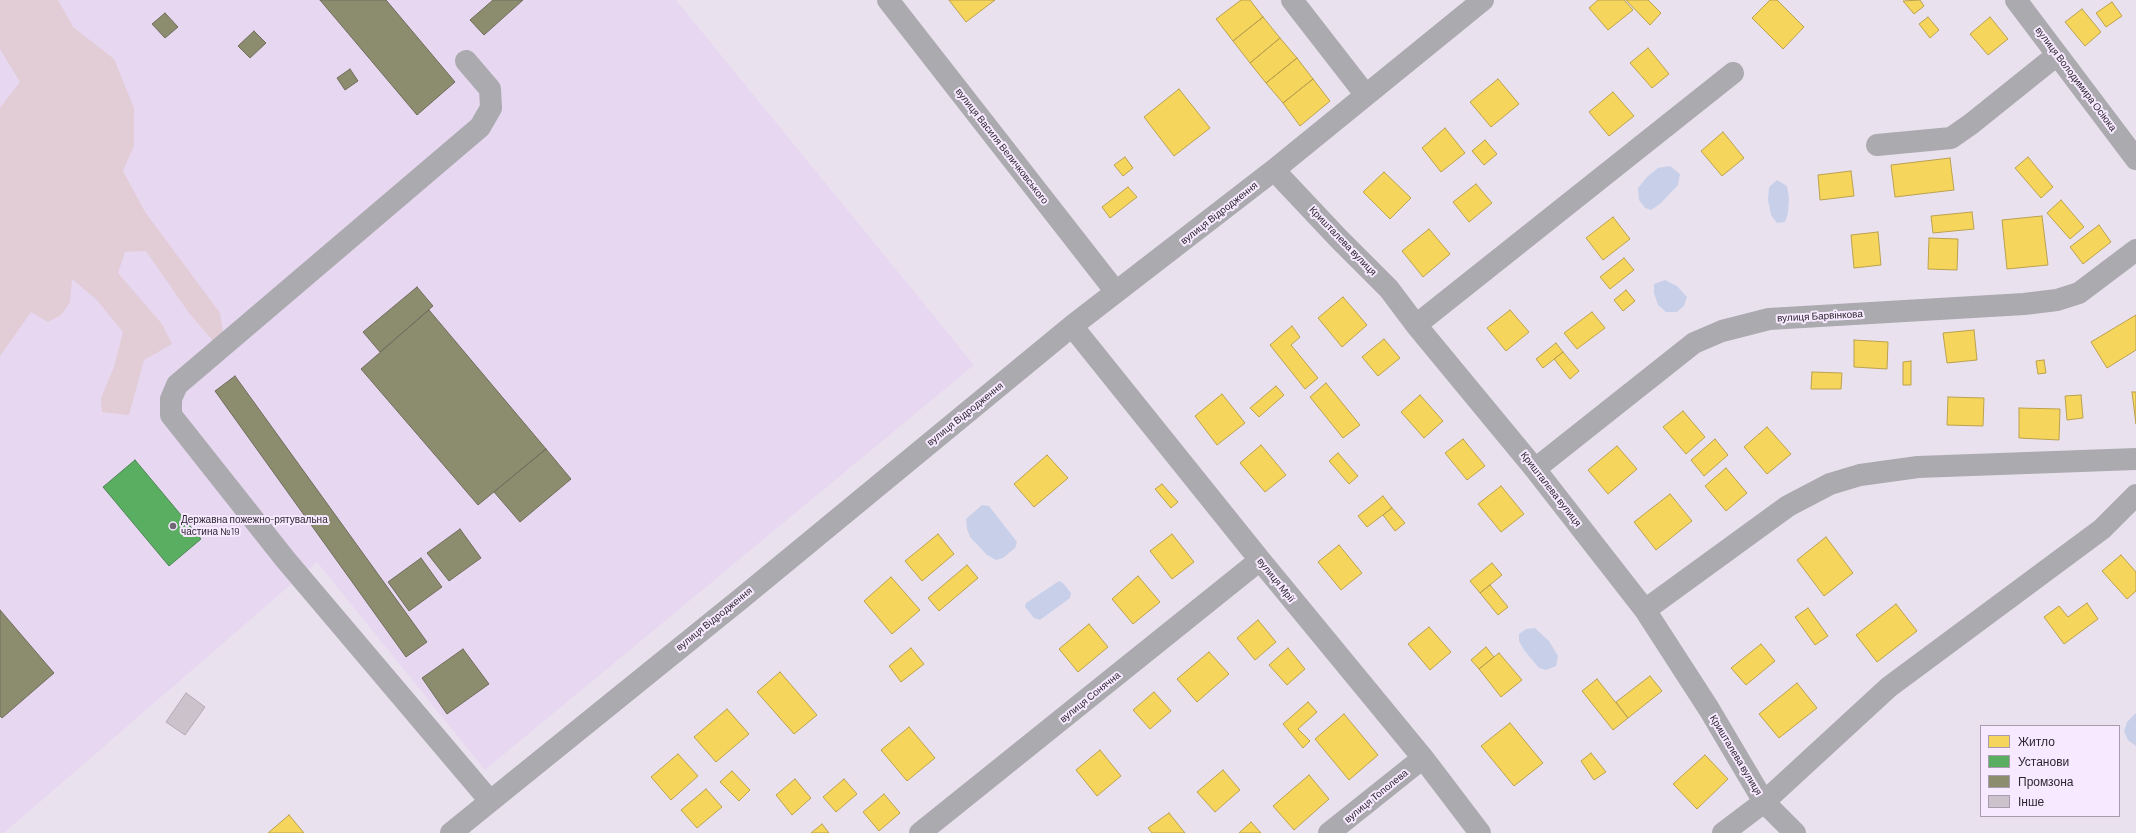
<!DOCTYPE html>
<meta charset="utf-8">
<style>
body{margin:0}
#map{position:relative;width:2136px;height:833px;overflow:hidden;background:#eae1ef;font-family:Barlow,sans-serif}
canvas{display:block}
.legend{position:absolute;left:1980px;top:725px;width:140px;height:92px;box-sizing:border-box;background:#f7e9ff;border:1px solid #a79bad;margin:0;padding:5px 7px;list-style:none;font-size:12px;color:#2e2731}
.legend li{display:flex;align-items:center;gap:8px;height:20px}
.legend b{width:20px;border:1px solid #a79bad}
</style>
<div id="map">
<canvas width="2136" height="833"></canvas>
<ul class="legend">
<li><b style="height:11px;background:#f6d55c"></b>Житло</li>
<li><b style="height:11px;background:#5aae61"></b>Установи</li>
<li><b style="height:11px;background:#8c8c6e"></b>Промзона</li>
<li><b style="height:11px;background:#cbc2cb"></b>Інше</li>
</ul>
</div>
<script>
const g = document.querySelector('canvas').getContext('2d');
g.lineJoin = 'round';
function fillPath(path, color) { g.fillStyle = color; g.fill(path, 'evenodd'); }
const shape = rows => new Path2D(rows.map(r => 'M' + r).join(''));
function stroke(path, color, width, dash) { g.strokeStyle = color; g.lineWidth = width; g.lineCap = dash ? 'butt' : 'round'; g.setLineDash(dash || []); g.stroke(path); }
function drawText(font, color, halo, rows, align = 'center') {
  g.font = font + ' Barlow,sans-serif'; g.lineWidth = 4; g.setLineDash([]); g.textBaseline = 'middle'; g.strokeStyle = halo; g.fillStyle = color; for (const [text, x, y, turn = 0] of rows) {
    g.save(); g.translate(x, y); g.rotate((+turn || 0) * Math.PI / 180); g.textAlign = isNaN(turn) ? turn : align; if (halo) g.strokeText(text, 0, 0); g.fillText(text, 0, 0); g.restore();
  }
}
fillPath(shape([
 [0,0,676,0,974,365,485,770,317,562,4,833,0,833]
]), '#e7d7f0');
fillPath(shape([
 [0,0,58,0,73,27,114,59,134,108,134,146,123,171,145,212,220,313,224,339,213,341,189,313,146,251,125,252,118,273,162,324,172,344,144,360,129,415,102,412,101,398,114,367,123,332,96,299,72,279,70,302,61,315,48,322,31,312,0,356,0,108,20,82,0,49]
]), '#e2ccd6');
fillPath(shape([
 [1670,166,1680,174,1678,185,1660,204,1651,210,1645,208,1639,200,1638,188,1647,177,1658,168],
 [1777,180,1787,186,1789,198,1788,213,1785,222,1777,223,1771,215,1768,200,1769,187],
 [1665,280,1677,286,1687,297,1684,306,1677,312,1666,312,1658,305,1654,293,1654,284],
 [982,505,989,506,1017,542,1015,548,1003,558,996,560,987,555,970,537,967,529,966,519],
 [1059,581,1063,583,1071,593,1070,598,1040,620,1034,618,1025,607,1026,603],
 [1535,628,1549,641,1558,656,1556,666,1546,670,1539,668,1524,650,1519,641,1519,634,1526,629],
 [2136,713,2136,746,2128,740,2124,731,2127,722]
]), '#c8d0e9');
const homes = shape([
 [949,0,995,0,966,22,949,0],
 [1241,0,1250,0,1263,17,1233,41,1216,19,1241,0],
 [1598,0,1624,0,1633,10,1608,30,1589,8,1598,0],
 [1626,0,1648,0,1661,13,1650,25,1626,0],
 [1770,0,1777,0,1804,27,1783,49,1752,18,1770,0],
 [1920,0,1924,6,1914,14,1903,1,1920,0],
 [2112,2,2122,16,2106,27,2096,13,2112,2],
 [2082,9,2101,32,2085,46,2065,22,2082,9],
 [1263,17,1280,38,1250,63,1233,41,1263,17],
 [1928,17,1939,30,1930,38,1919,24,1928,17],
 [1990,17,2008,39,1988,55,1970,34,1990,17],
 [1280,38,1297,58,1266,83,1250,63,1280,38],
 [1648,48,1669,74,1652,88,1630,63,1648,48],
 [1297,58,1313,79,1283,103,1266,83,1297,58],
 [1313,79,1330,101,1300,126,1283,103,1313,79],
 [1498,79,1519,104,1491,127,1470,102,1498,79],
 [1179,89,1210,128,1174,156,1144,117,1179,89],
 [1613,92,1634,116,1609,136,1589,112,1613,92],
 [1445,128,1465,153,1441,172,1422,148,1445,128],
 [1723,132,1744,158,1722,176,1701,151,1723,132],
 [1485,140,1497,154,1484,165,1472,151,1485,140],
 [1125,157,1133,168,1123,176,1114,165,1125,157],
 [2028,157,2053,187,2041,198,2015,168,2028,157],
 [1950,158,1954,190,1895,197,1891,165,1950,158],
 [1851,171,1854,196,1820,200,1818,175,1851,171],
 [1384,172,1411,198,1390,219,1363,192,1384,172],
 [1476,184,1492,203,1469,222,1453,202,1476,184],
 [1128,187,1137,197,1110,218,1102,207,1128,187],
 [2061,200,2084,227,2070,239,2047,213,2061,200],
 [1972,212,1974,229,1933,233,1931,216,1972,212],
 [2042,216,2048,265,2007,269,2002,220,2042,216],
 [1613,217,1630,239,1603,260,1586,238,1613,217],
 [2099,225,2111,242,2083,264,2070,247,2099,225],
 [1429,229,1450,254,1423,277,1402,251,1429,229],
 [1878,232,1881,265,1854,268,1851,235,1878,232],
 [1929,238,1958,239,1957,270,1928,269,1929,238],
 [1624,258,1634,270,1610,289,1600,277,1624,258],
 [1626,290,1635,301,1623,311,1614,300,1626,290],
 [1343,297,1367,325,1342,347,1318,318,1343,297],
 [1510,310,1529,332,1506,351,1487,328,1510,310],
 [1592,312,1605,328,1577,349,1564,333,1592,312],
 [2136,315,2136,350,2107,368,2091,342,2136,315],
 [1292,326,1300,337,1291,345,1318,378,1305,389,1270,345,1292,326],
 [1974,330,1977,360,1947,363,1943,333,1974,330],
 [1384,339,1400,358,1378,376,1362,357,1384,339],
 [1854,340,1888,342,1887,369,1854,367,1854,340],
 [1556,343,1563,352,1543,368,1536,359,1556,343],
 [1563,352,1579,371,1570,379,1554,359,1563,352],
 [2044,360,2046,373,2038,374,2036,361,2044,360],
 [1911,361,1911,385,1903,385,1903,362,1911,361],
 [1812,372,1842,373,1841,389,1811,389,1812,372],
 [1326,383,1360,425,1343,438,1310,397,1326,383],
 [1276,386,1284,395,1259,417,1250,408,1276,386],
 [2132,392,2136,392,2136,424,2132,392],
 [1222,394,1245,423,1217,445,1195,416,1222,394],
 [1420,395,1443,421,1424,438,1401,412,1420,395],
 [2081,395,2083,418,2067,420,2065,396,2081,395],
 [1948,397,1984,398,1983,426,1947,425,1948,397],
 [2019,408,2060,409,2059,440,2019,438,2019,408],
 [1683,411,1705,437,1686,454,1663,427,1683,411],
 [1767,427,1791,454,1767,474,1744,447,1767,427],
 [1463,439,1485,466,1467,480,1445,453,1463,439],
 [1715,439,1728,455,1704,476,1691,460,1715,439],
 [1261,445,1286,475,1265,492,1240,463,1261,445],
 [1617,446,1637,469,1608,494,1588,470,1617,446],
 [1338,453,1358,476,1349,484,1329,461,1338,453],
 [1047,455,1068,478,1034,507,1014,484,1047,455],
 [1726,468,1747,493,1726,511,1705,486,1726,468],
 [1162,484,1178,502,1171,508,1155,489,1162,484],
 [1501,486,1524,514,1501,532,1478,504,1501,486],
 [1670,494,1692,521,1656,550,1634,522,1670,494],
 [1383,496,1392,508,1367,527,1358,516,1383,496],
 [1392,508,1405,523,1395,531,1383,515,1392,508],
 [938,534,954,554,922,581,905,561,938,534],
 [1172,534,1194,562,1172,579,1150,551,1172,534],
 [1826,537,1853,573,1824,596,1797,560,1826,537],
 [1339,545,1362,573,1341,590,1318,562,1339,545],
 [2121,555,2136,572,2136,591,2127,599,2102,571,2121,555],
 [1492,563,1502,575,1480,593,1470,581,1492,563],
 [967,565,978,578,939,611,928,598,967,565],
 [1138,576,1160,602,1133,624,1112,599,1138,576],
 [891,577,920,610,892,634,864,601,891,577],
 [1490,585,1508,607,1498,615,1480,593,1490,585],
 [2087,603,2098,619,2064,644,2044,617,2059,606,2068,617,2087,603],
 [1896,604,1917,631,1877,662,1856,635,1896,604],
 [1808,608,1828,636,1815,645,1795,617,1808,608],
 [1258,620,1276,642,1255,660,1237,638,1258,620],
 [1089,624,1108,647,1078,672,1059,649,1089,624],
 [1429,627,1451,652,1430,670,1408,644,1429,627],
 [1761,644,1775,661,1746,685,1731,668,1761,644],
 [1486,647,1494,657,1479,669,1471,660,1486,647],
 [911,648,924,664,901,682,889,666,911,648],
 [1288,648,1305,669,1287,685,1269,665,1288,648],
 [1209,652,1229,674,1197,702,1177,679,1209,652],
 [1499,653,1522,680,1501,697,1479,669,1499,653],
 [780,672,817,715,794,734,757,692,780,672],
 [1650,676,1662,691,1628,718,1616,702,1650,676],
 [1597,679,1628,718,1613,730,1582,691,1597,679],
 [1797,683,1817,708,1779,738,1759,714,1797,683],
 [1154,692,1171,711,1150,729,1133,710,1154,692],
 [1308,702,1317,712,1298,729,1310,741,1303,748,1283,724,1308,702],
 [727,709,749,734,716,762,694,737,727,709],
 [1344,714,1378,755,1349,780,1315,739,1344,714],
 [1510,723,1543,763,1514,786,1481,746,1510,723],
 [909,727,935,758,907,781,881,750,909,727],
 [1100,750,1121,776,1097,796,1076,770,1100,750],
 [1591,753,1606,772,1594,780,1581,761,1591,753],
 [678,754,698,776,671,800,651,777,678,754],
 [1705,755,1728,779,1697,809,1673,784,1705,755],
 [1223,770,1240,790,1215,812,1197,792,1223,770],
 [732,771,750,790,739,801,720,782,732,771],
 [1309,775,1329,799,1294,830,1273,806,1309,775],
 [795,779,811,798,792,815,776,795,795,779],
 [844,779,857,794,836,812,823,797,844,779],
 [706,789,722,807,697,828,681,810,706,789],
 [884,794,900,813,879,831,863,812,884,794],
 [1169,813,1185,833,1152,833,1148,828,1169,813],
 [289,815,304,833,268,833,289,815],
 [1251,822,1261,833,1239,833,1251,822],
 [822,824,829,833,811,833,822,824]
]);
fillPath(homes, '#f6d55c');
stroke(homes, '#baa14f', 1);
const public = shape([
 [135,460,201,539,169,566,103,487,135,460]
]);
fillPath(public, '#5aae61');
stroke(public, '#4d8653', 1);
const industry = shape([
 [320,0,386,0,455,82,417,115,320,0],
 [493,0,523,0,484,35,470,20,493,0],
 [165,13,178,27,165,38,152,24,165,13],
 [254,31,266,43,250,58,238,46,254,31],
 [350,69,358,81,345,90,337,78,350,69],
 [417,287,433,306,380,352,363,332,417,287],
 [429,310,546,449,478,505,361,369,429,310],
 [235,376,427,642,406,657,215,391,235,376],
 [546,449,571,479,520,522,494,492,546,449],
 [460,529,481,558,449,581,427,553,460,529],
 [421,558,442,587,409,611,388,582,421,558],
 [0,610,54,673,2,718,0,716,0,610],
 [463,649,489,684,447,714,422,678,463,649]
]);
fillPath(industry, '#8c8c6e');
stroke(industry, '#706e5c', 1);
const building = shape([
 [186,693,205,707,185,735,166,722,186,693]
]);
fillPath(building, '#cbc2cb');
stroke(building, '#b2a9b2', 1);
stroke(shape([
 [888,0,1116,292],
 [1292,0,1365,94],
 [2016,0,2136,159],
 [466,61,490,89,491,108,480,127,177,385,171,399,171,415,285,559,490,801],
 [1877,145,1951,138,1971,124,2057,55],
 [1274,170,1339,239,1389,289,1416,325,1535,469,1645,610,1709,709,1764,802,1795,833],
 [1416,325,1733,73],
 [1072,326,1260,560,1423,758,1480,833],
 [1535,469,1694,343,1722,331,1769,319,2024,304,2057,300,2079,293,2136,250],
 [1645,610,1788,506,1830,484,1860,475,1918,467,2136,459],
 [451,833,743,597,1072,326,1274,170,1483,0],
 [920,833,1260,560],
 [1329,833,1423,758],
 [1723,833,1764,802,1889,687,2102,529,2136,495]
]), '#abaaaf', 22);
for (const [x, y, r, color] of [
 [173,526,4,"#706874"]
]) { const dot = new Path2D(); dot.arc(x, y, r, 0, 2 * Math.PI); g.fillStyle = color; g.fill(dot); stroke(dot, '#f7e9ff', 1.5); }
drawText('10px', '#2e2731', '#f7e9ff', [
 ["вулиця Володимира Осіюка",2076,79,53],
 ["вулиця Василя Величковського",1002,146,52],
 ["вулиця Відродження",1219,213,-38],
 ["Кришталева вулиця",1343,241,46],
 ["вулиця Барвінкова",1820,316,-3],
 ["вулиця Відродження",965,414,-39],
 ["Кришталева вулиця",1551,489,52],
 ["вулиця Мрії",1276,580,51],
 ["вулиця Відродження",714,619,-39],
 ["вулиця Сонячна",1090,697,-39],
 ["Кришталева вулиця",1736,755,59],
 ["вулиця Тополева",1376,796,-39]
]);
drawText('10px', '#2e2731', '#f7e9ff', [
 ["Державна пожежно-рятувальна",181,520],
 ["частина №19",181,532]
], 'left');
</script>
